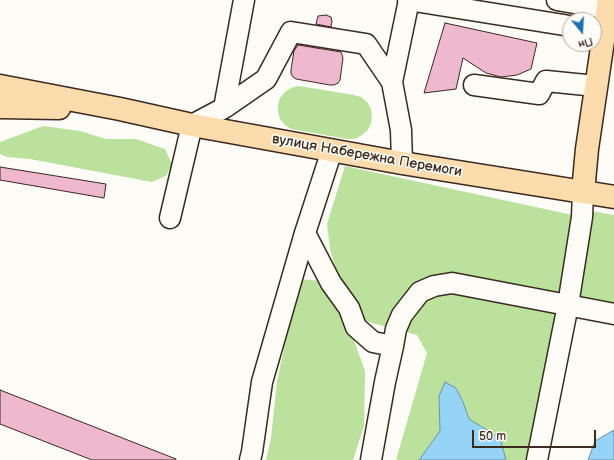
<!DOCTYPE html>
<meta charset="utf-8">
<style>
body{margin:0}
#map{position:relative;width:614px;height:460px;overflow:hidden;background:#fdfcf7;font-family:"Balsamiq Sans",sans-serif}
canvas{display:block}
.north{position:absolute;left:562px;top:12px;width:40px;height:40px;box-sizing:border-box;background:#fdfcf7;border:1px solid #afa8a0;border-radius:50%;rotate:162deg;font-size:11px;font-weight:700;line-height:16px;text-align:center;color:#3b2a1e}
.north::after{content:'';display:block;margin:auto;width:14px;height:18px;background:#1f6fb2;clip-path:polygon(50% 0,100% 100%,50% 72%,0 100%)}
.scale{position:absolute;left:472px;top:430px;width:124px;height:18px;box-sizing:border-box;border:2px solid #3b2a1e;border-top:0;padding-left:5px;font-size:12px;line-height:14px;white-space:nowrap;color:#3b2a1e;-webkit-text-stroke:3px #fdfcf7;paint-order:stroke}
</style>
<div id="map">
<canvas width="614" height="460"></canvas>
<div class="north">Пн</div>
<div class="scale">50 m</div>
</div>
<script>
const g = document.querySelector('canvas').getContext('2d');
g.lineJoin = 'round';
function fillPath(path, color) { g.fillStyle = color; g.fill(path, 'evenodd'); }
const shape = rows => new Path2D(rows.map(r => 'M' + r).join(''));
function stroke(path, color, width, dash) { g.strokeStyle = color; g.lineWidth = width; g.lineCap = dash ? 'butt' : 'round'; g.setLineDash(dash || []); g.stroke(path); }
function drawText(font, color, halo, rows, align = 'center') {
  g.font = font + ' "Balsamiq Sans",sans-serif'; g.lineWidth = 3; g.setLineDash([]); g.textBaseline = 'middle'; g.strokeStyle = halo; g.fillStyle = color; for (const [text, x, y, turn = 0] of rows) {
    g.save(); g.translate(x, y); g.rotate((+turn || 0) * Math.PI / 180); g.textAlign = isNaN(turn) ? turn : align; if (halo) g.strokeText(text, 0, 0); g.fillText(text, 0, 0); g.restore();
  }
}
fillPath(shape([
 [298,86,305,87,354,95,361,97,367,102,371,109,372,116,371,123,368,130,362,135,355,139,347,139,291,129,285,125,280,119,278,112,278,105,280,98,285,92,291,88],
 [43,126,80,131,106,139,136,139,165,149,172,164,166,176,152,182,30,159,7,157,0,154,0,142],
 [345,166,582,217,538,460,506,460,500,438,469,419,463,402,456,388,439,396,440,431,419,460,396,460,427,353,417,335,361,320,338,277,330,249,327,224],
 [592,211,614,215,614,307,590,303,575,294],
 [299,279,322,281,339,314,352,335,365,371,364,426,353,460,266,460,271,438,277,381]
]), '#bae29d');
const water = shape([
 [445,382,456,388,463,402,469,419,500,438,506,460,419,460,440,431,439,396,445,382],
 [614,430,614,460,588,460,595,441,614,430]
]);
fillPath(water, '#96d4f7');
stroke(water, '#7290a0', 1);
const building = shape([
 [326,15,331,17,332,21,331,27,316,24,318,16,326,15],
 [445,23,537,43,531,69,517,75,501,77,486,73,463,58,456,89,424,93,445,23],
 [298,45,341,52,343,58,340,80,338,83,334,85,330,85,296,79,293,77,291,74,291,70,294,51,298,45],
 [0,167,106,184,104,198,0,180,0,167],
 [0,390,176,459,176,460,92,460,0,424,0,390]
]);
fillPath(building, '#eeb8cf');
stroke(building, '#3b2a1e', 1);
const minor = shape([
 [408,0,570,26],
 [557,0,608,9],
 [392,82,409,0],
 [474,85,539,94,546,81,596,86],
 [224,108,244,0],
 [170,218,192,125,224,108,266,79,291,32,366,44,392,82,401,130,402,163],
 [305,233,331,283,349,308,356,327,373,342,393,346,385,382,371,460],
 [393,346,396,329,402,315,420,292,434,286,452,283,614,314],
 [250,460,252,452,262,382,305,233,332,150],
 [537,460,568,305,582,217,583,192]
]);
const major = shape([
 [0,86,120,109,192,125,402,163,614,197],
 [0,107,59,108],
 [583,192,587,149,609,0]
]);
stroke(minor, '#3b2a1e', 23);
stroke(major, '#3b2a1e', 25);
stroke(minor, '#fdfcf7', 20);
stroke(major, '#fcdcac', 22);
drawText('14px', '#3b2a1e', '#fdfcf7', [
 ["вулиця Набережна Перемоги",367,156,10]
]);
</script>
